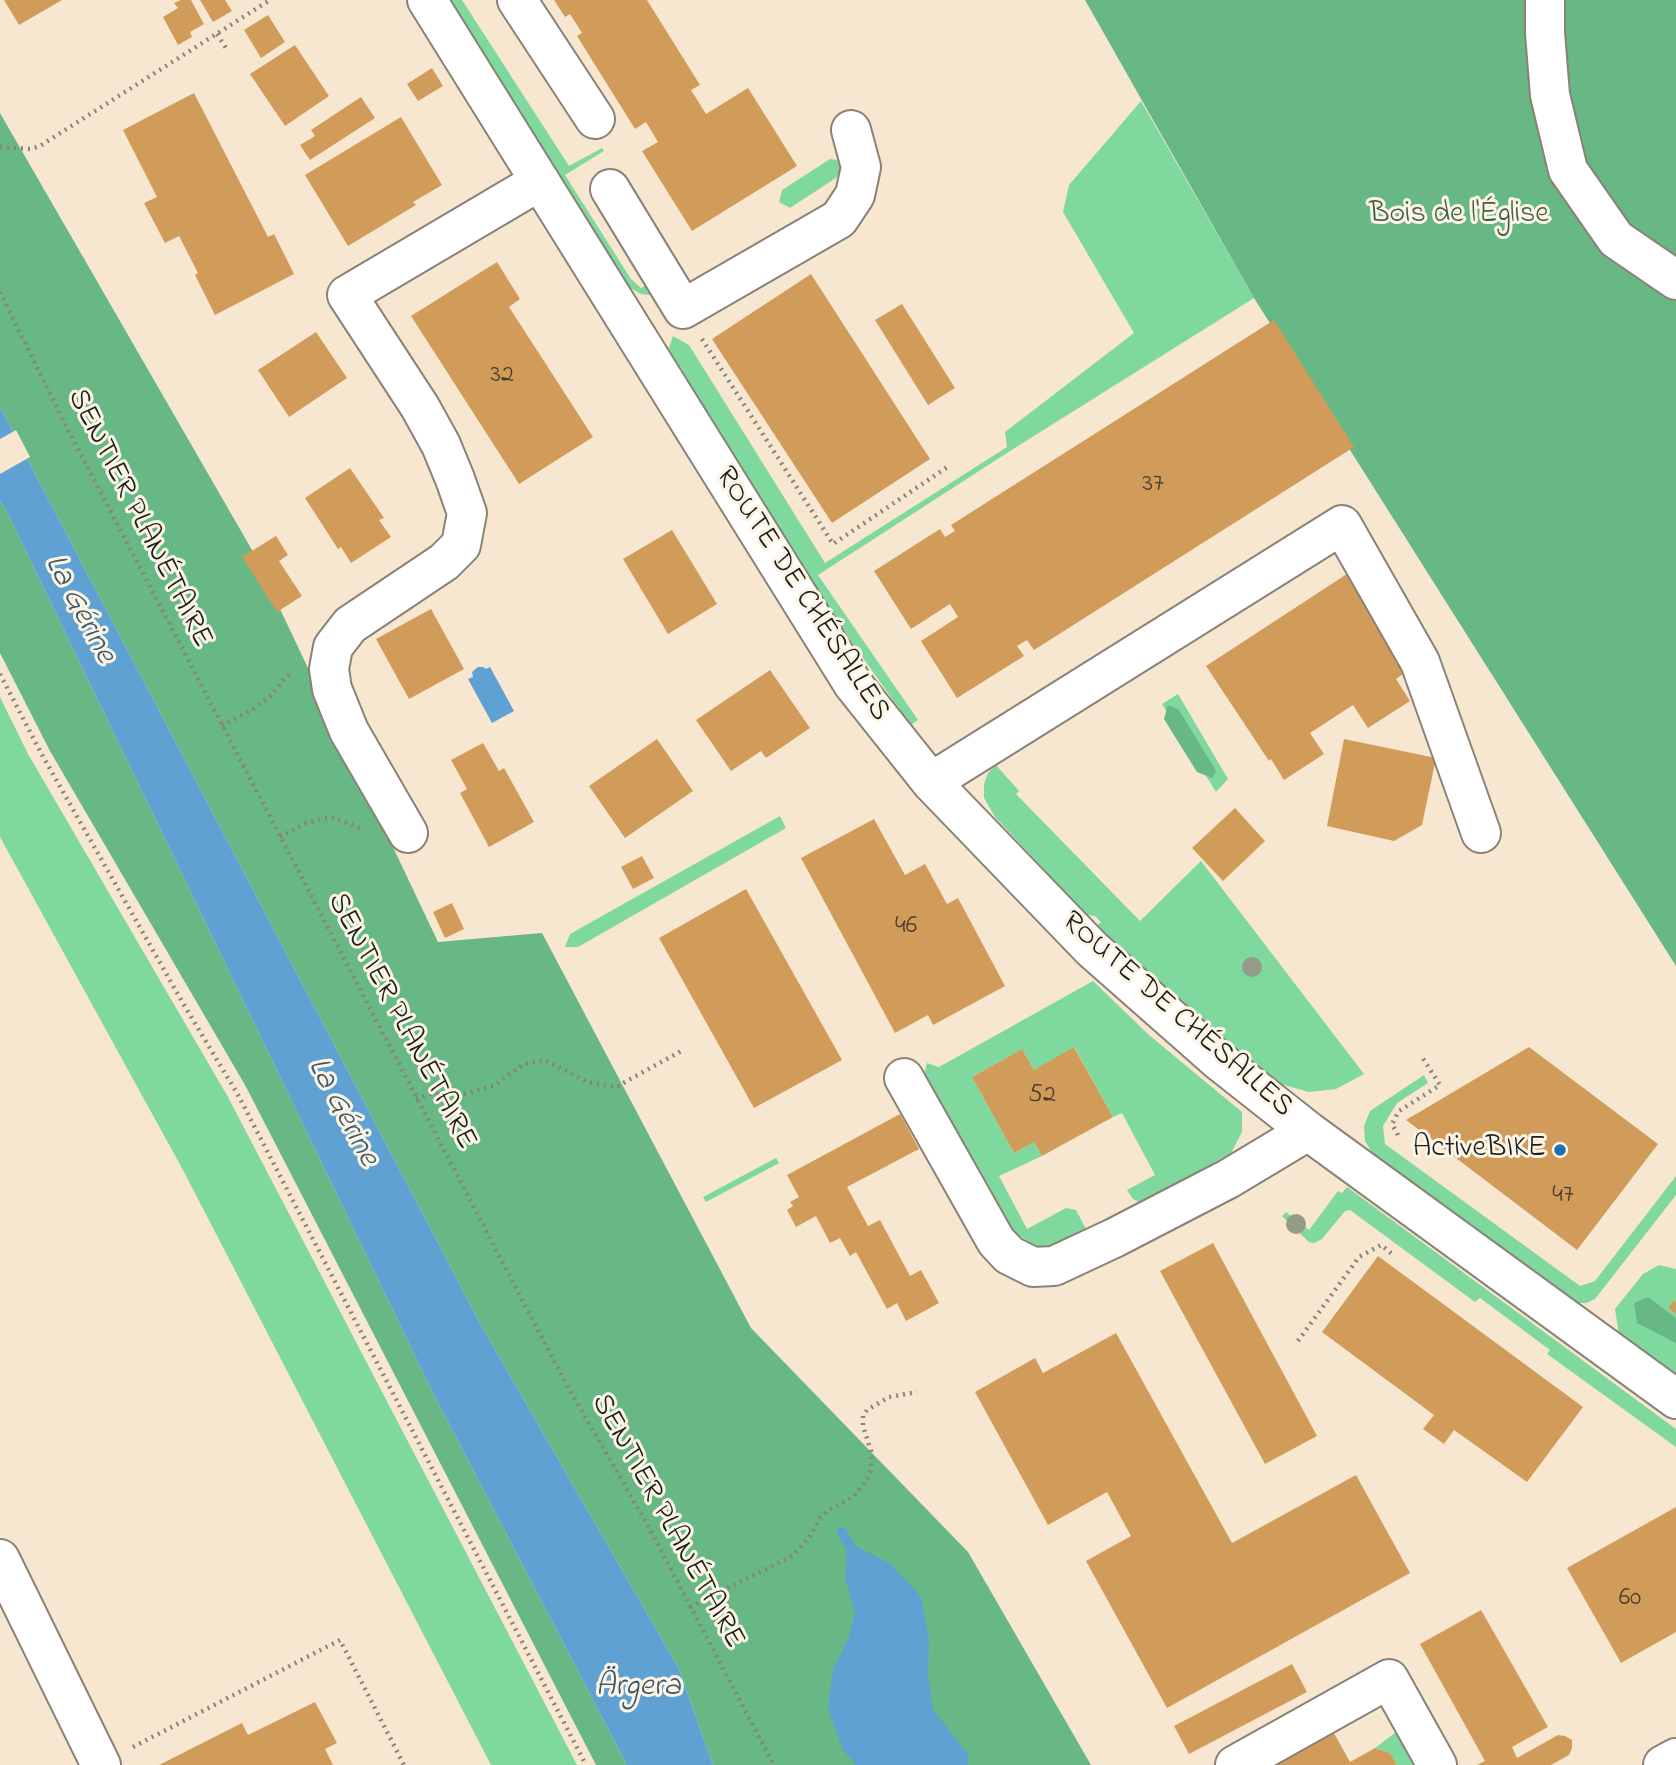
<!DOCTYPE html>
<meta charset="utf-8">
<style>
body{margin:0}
canvas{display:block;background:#f8e7d0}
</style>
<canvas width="1676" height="1765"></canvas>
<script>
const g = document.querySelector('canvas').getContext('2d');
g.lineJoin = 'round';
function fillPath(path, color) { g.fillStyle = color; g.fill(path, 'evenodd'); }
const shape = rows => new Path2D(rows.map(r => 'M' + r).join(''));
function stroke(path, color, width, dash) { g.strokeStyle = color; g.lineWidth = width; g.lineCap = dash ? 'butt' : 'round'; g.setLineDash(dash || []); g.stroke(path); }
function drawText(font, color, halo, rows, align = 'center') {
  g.font = font + ' "Indie Flower",sans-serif'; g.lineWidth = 6; g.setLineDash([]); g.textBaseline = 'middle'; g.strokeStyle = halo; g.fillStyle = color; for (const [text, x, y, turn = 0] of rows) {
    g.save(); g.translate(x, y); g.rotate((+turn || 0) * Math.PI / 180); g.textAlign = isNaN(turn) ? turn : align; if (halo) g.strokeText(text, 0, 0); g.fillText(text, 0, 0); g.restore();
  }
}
fillPath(shape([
 [445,0,462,0,569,166,602,148,604,151,565,175,631,279,641,288,651,283,656,292,649,295,641,294,629,287,617,273],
 [1141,101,1254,298,1010,451,818,575,918,720,911,725,858,651,811,580,682,375,683,370,676,364,669,348,673,336,689,345,825,563,1007,447,1005,432,1134,333,1063,212,1069,185],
 [830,159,846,161,836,178,790,208,779,202,782,190],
 [1178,694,1228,779,1216,792,1162,704],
 [0,697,28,754,228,1097,577,1765,491,1765,183,1170,0,837],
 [996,765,1019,791,1016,794,1140,921,1201,861,1364,1074,1336,1089,1309,1092,1277,1083,1206,1026,1097,926,1101,922,1095,916,1087,915,995,817,984,798,984,784,988,773],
 [780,816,786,828,578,947,565,947,570,934],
 [1093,981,1149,1035,1242,1112,1242,1132,1231,1153,1141,1203,1133,1199,1127,1190,1155,1175,1122,1113,1113,1117,1075,1048,1034,1070,1022,1049,972,1077,1014,1153,1034,1142,1042,1156,999,1176,1027,1229,1066,1208,1076,1210,1086,1229,1083,1235,1060,1247,1039,1248,1018,1235,1001,1214,924,1074,927,1063,939,1067],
 [1424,1075,1428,1083,1397,1103,1383,1126,1385,1144,1580,1286,1595,1281,1676,1176,1676,1195,1595,1299,1586,1303,1576,1303,1373,1154,1365,1141,1364,1126,1370,1111],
 [776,1158,779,1163,706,1202,703,1197],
 [1347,1187,1676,1429,1676,1447,1547,1354,1550,1350,1480,1298,1475,1302,1350,1210,1345,1211,1322,1239,1314,1243,1309,1242,1282,1216,1286,1212,1309,1230,1338,1191,1342,1193],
 [1659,1265,1676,1269,1676,1377,1619,1335,1615,1309,1643,1274],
 [1396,1732,1406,1734,1423,1765,1397,1765,1390,1753,1375,1748]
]), '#7fd89d');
fillPath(shape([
 [1085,0,1676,0,1676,966,1254,298],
 [0,113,252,550,438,942,542,933,751,1328,968,1552,1091,1765,713,1765,679,1669,482,1327,0,407],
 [0,501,6,510,433,1393,627,1765,596,1765,245,1085,50,751,0,653],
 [1168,705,1179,710,1216,771,1212,778,1197,772,1164,719],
 [1648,1297,1676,1318,1676,1343,1637,1323,1634,1303]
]), '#67b884');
fillPath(shape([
 [0,407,482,1327,679,1669,713,1765,627,1765,433,1393,6,510,0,501],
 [478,667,483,667,486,669,490,667,514,711,492,723,468,679,473,677,472,672],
 [858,1547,892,1565,921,1597,929,1639,928,1674,933,1710,968,1754,968,1765,856,1765,843,1750,828,1709,833,1669,848,1639,855,1612,845,1578,847,1552]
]), '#60a1d3');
fillPath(shape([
 [16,430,30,457,0,474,0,439]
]), '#f8e7d0');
stroke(shape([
 [842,1532,857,1560]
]), '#60a1d3', 10);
fillPath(shape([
 [4,0,62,0,19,25],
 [181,0,191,0,204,24,190,32,192,37,178,45,163,17,178,8,174,3],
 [200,0,225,0,232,11,213,22],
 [554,0,647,0,700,85,691,90,706,114,748,88,797,166,692,231,642,151,658,142,646,122,635,129,577,36,582,33,570,14,565,17],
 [268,15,285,42,261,58,244,30],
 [295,45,329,96,285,126,250,74],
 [432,68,443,86,418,101,407,84],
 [194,93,268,237,274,234,294,274,215,315,195,275,198,273,179,236,165,243,144,203,157,197,123,130],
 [361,97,375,118,310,160,300,145,315,136,311,130],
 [401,117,442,185,413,202,416,205,348,246,305,175],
 [497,262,520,299,509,307,593,437,519,484,411,316],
 [811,274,930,459,832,523,712,339],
 [902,304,955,388,928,405,875,320],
 [1274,320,1354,447,1034,650,1027,640,1017,646,1024,656,957,698,921,641,958,617,950,604,911,629,874,571,940,529,945,537,955,531,951,525],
 [316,332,347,378,289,417,258,370],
 [350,468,384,518,379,520,391,537,351,563,341,547,338,549,305,498],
 [672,530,717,604,668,634,623,559],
 [276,536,288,555,279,561,302,596,277,612,242,557],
 [1350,572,1413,667,1396,679,1410,701,1368,728,1353,705,1310,733,1324,754,1284,780,1271,759,1269,761,1206,666],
 [431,609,464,669,409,699,376,639],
 [770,670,810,728,766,758,761,751,731,771,696,720],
 [657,739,693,791,625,838,589,786],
 [1344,739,1436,758,1422,825,1394,841,1327,826],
 [483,743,499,771,504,768,534,822,489,847,460,793,467,789,451,760],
 [1235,808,1265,841,1223,881,1192,848],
 [874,819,905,875,925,864,947,904,958,898,1005,986,933,1025,928,1015,895,1033,801,858],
 [642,856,654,878,633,889,621,867],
 [746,889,842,1060,754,1108,659,938],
 [452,903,464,929,445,938,433,912],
 [1074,1047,1113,1117,1042,1156,1034,1142,1014,1153,972,1077,1022,1049,1034,1070],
 [1529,1047,1658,1144,1577,1250,1406,1120],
 [900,1114,919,1149,847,1187,868,1226,880,1220,910,1276,921,1270,939,1303,906,1321,897,1303,887,1309,856,1252,850,1256,840,1238,830,1243,816,1216,796,1227,787,1210,793,1206,790,1202,799,1197,787,1175],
 [1213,1243,1317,1436,1265,1464,1160,1271],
 [1378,1256,1583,1407,1527,1482,1454,1430,1444,1444,1423,1429,1434,1415,1322,1332],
 [1674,1300,1676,1302,1676,1314,1668,1308],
 [1116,1333,1232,1543,1356,1475,1410,1573,1167,1708,1086,1561,1131,1536,1107,1492,1048,1525,975,1392,1035,1358,1043,1373],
 [1676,1507,1676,1632,1621,1663,1567,1568],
 [1481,1610,1548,1727,1512,1747,1517,1758,1558,1735,1565,1736,1572,1740,1572,1748,1569,1755,1551,1765,1477,1765,1485,1761,1420,1644],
 [1292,1664,1307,1692,1189,1754,1174,1726],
 [315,1702,337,1743,325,1749,333,1765,159,1765,242,1723,248,1735],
 [1334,1733,1350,1762,1375,1748,1390,1753,1397,1765,1275,1765]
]), '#d19c5a');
const minor = shape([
 [427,0,853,684,931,782,1092,949,1218,1060,1308,1131,1676,1399],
 [517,0,595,119],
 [1545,0,1545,33,1550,95,1568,170,1616,239,1676,280],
 [610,189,683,309,839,219,855,195,861,167,851,130],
 [931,782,1342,525,1420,662,1481,833],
 [408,833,349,731,332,689,329,669,333,647,350,625,444,562,461,545,467,513,455,479,441,445,420,407,347,295,540,181],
 [904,1078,996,1241,1009,1255,1033,1267,1054,1266,1114,1238,1228,1179,1308,1131],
 [0,1559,101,1765],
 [1235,1765,1389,1679,1437,1765],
 [1663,1765,1676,1758]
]);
stroke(minor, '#8a8276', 42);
stroke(shape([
 [217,34,226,48],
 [0,147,31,149,40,146,270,0],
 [0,292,64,422,563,1378,647,1524,774,1765],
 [702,339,833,544,949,466],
 [0,674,41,753,184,1005,237,1093,586,1765],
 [222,726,253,709,272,695,284,679,291,673],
 [280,837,306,823,331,817,360,828],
 [416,1099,433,1093,464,1094,495,1085,524,1064,545,1060,587,1082,614,1087,620,1086,625,1082,683,1050],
 [1398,1135,1392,1124,1399,1111,1440,1085,1422,1057],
 [1298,1341,1359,1257,1381,1245,1392,1254],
 [690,1607,792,1556,809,1538,820,1518,829,1510,853,1497,867,1480,871,1470,871,1451,863,1426,863,1416,867,1410,889,1397,917,1392],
 [133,1747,340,1640,404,1765]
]), '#8a8276', 4.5, [2, 5]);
stroke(minor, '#fff', 38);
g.fillStyle = '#929c86';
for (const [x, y] of [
 [1252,967],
 [1296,1224]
]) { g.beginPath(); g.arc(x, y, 10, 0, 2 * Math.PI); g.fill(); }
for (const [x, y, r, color] of [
 [1560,1150,7,"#1f6fb2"]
]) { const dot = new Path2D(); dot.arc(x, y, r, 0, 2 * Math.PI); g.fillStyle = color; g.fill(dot); stroke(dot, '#fcf5e5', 2.5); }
drawText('26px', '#493c2c', null, [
 ["32",502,377],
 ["37",1153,486],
 ["46",906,928],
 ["52",1042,1097],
 ["47",1563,1197],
 ["60",1630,1600]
]);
drawText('30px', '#3f5e49', '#fcf5e5', [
 ["Bois de l'Église",1459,216]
]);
drawText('30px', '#1c1c1c', '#fcf5e5', [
 ["SENTIER PLANÉTAIRE",138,519,63],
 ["ROUTE DE CHÉSALLES",801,595,57],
 ["ROUTE DE CHÉSALLES",1176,1016,41],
 ["SENTIER PLANÉTAIRE",400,1022,62],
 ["SENTIER PLANÉTAIRE",666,1522,61]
]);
drawText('30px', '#1c1c1c', '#fcf5e5', [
 ["ActiveBIKE",1546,1150]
], 'right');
drawText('italic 32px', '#3b586e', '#fcf5e5', [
 ["La Gérine",78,610,62],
 ["La Gérine",341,1113,62],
 ["Ärgera",638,1689]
]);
</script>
